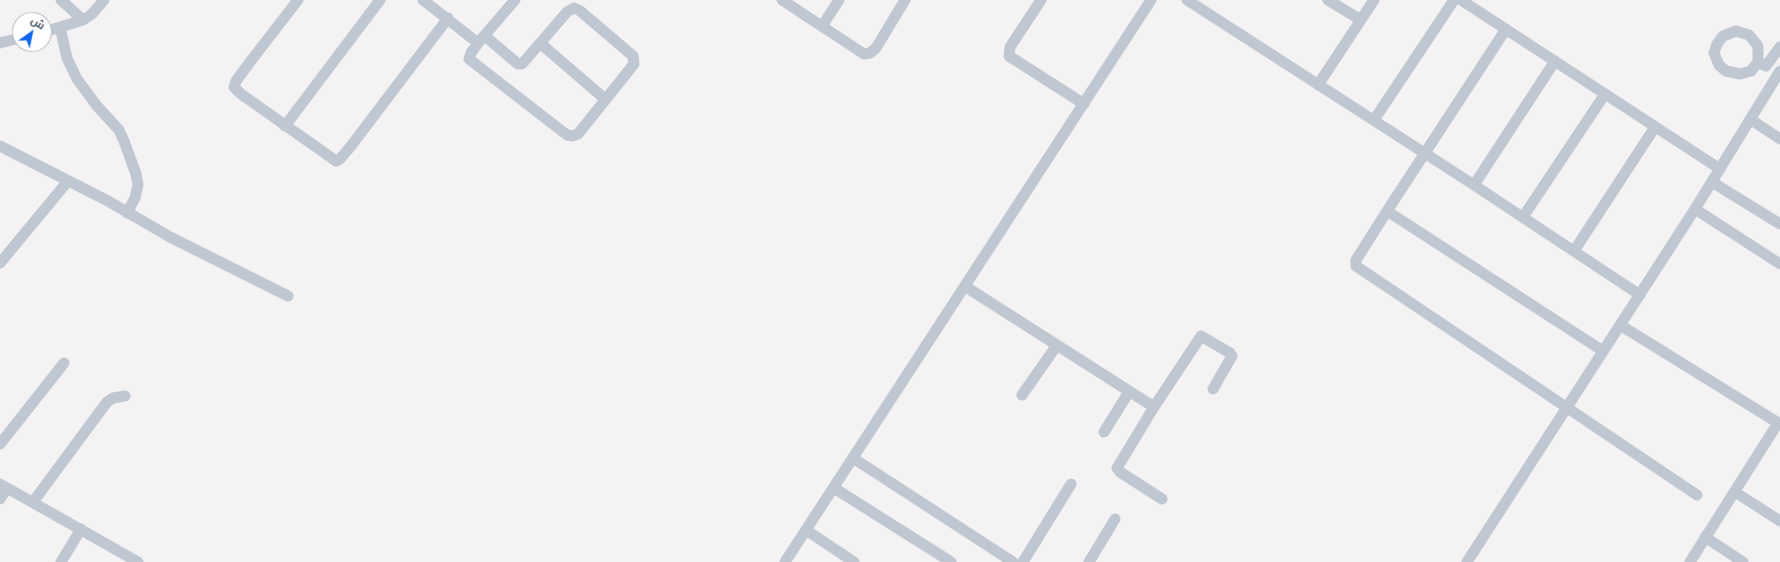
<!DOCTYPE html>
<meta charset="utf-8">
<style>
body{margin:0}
#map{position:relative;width:1780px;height:562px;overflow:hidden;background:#f4f2f2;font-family:"PT Sans Narrow",Cairo,sans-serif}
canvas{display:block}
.north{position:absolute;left:12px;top:12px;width:40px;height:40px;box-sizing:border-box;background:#fff;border:1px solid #b6bbc0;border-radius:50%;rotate:33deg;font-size:11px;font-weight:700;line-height:16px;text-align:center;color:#485461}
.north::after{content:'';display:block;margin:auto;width:14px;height:18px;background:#1164ef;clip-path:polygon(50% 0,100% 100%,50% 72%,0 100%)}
</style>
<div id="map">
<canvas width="1780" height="562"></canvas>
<div class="north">ش</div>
</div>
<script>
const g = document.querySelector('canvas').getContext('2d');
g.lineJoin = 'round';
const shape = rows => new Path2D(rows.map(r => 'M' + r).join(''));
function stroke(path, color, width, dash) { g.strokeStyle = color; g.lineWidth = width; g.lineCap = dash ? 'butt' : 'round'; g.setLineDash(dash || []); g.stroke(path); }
stroke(shape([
 [61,0,83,20],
 [298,0,250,62,236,81,234,87,241,94,336,161,340,159,351,146,448,18],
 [423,0,478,43],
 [782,0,864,54,870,53,876,48,905,0],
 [1041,0,1010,47,1009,56,1084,104],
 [1187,0,1474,185,1640,295],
 [1328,0,1361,20],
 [1461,0,1720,169],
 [822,26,839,0],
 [60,27,67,58,77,79,97,106,119,130,124,141,136,174,138,185,135,198,127,213],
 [1506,29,1387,211,1356,260,1356,266,1697,495],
 [1736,31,1749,35,1758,46,1758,62,1751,71,1740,74,1726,71,1719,65,1714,53,1717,44,1723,36,1736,31],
 [44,32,83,20,92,14,104,0],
 [485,36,518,64,522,64,567,12,574,8,579,10,633,56,634,64,578,134,572,136,567,135,469,59,471,53,478,43,515,0],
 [0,43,20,38],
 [540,43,605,99],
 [1758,62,1766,66,1780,47],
 [1318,85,1374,0],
 [1750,119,1780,139],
 [1374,120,1454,0],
 [285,126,380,0],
 [0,146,108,201,170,237,288,296],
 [1712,182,1780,224],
 [1474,185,1555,61],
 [1695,209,1780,264],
 [1387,211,1603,351],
 [1523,217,1605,94],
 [1574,251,1655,127],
 [0,263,68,181],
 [966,287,1154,407],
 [1620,325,1780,424],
 [1022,395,1057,345],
 [1104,432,1129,392],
 [0,444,64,363],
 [853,458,1013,562],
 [0,484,138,562],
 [834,488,951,562],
 [1735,492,1780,521],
 [0,499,7,488],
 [1162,499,1120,472,1117,468,1154,407,1201,336,1230,353,1232,356,1213,389],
 [33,502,107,402,113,398,125,396],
 [806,530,854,562],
 [1705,537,1743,562],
 [61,562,81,529],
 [785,562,1151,0],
 [1023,562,1071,484],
 [1089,562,1115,519],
 [1467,562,1695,209,1780,71],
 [1690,562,1778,423]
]), '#bfc8d2', 11);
</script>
